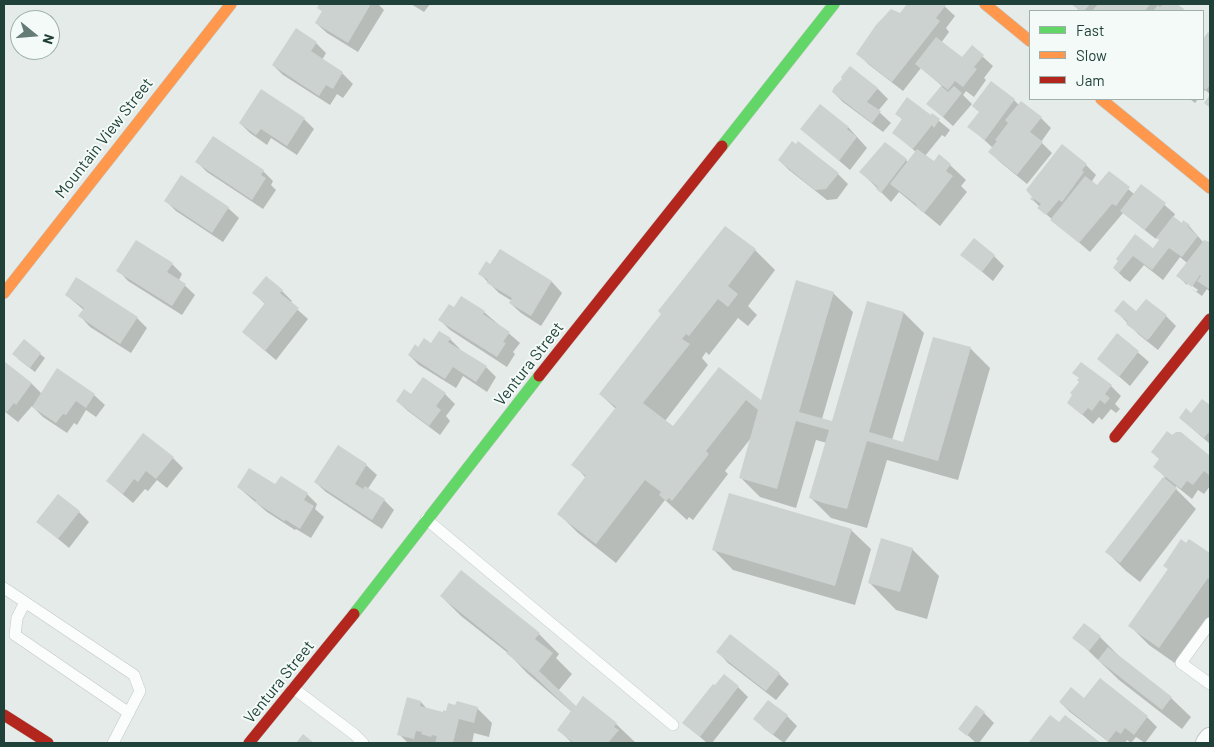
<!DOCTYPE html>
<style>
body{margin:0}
#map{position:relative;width:1214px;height:747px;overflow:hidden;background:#e5ebe8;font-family:Barlow,sans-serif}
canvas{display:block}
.frame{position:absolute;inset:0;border:5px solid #204139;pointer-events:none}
.legend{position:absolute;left:1029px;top:10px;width:175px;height:90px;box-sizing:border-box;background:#f3faf7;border:1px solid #9fb0ab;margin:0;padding:6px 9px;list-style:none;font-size:15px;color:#204139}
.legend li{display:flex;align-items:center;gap:10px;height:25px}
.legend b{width:25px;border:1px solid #9fb0ab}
.north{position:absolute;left:10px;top:10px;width:50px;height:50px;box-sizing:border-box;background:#f3faf7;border:1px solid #9fb0ab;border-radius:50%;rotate:107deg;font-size:14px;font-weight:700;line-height:20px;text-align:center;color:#204139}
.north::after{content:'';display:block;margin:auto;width:18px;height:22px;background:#657c76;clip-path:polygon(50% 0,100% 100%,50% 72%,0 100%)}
</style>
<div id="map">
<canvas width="1214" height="747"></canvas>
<div class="frame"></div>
<ul class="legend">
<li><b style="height:6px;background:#63d668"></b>Fast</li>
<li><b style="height:6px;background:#ff974d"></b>Slow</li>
<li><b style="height:6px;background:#b3261e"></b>Jam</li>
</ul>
<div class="north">N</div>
</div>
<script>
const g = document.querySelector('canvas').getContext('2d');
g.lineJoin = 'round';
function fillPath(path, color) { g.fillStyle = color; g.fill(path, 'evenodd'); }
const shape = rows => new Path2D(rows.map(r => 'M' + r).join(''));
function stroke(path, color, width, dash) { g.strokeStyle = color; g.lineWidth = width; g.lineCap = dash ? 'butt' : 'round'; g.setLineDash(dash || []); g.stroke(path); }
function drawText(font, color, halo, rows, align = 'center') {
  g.font = font + ' Barlow,sans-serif'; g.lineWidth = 4; g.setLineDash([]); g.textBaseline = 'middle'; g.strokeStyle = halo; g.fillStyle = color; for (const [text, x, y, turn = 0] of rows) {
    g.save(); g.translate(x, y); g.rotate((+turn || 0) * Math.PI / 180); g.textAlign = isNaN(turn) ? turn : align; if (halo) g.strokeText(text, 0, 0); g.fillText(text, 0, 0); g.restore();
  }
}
fillPath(shape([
 [320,4,378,4,384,10,358,52,327,33,316,23,323,12,318,7],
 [411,4,430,4,424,12],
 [909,4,916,4,921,7,923,4,942,4,955,16,946,28,949,32,941,43,962,59,972,47,993,66,984,78,986,80,974,97,966,91,963,95,972,104,953,126,928,104,942,86,921,68,903,91,868,64,858,53,900,15],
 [1072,4,1175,4,1184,11,1080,11],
 [1208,34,1210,36,1210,94,1205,90,1203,93,1203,40],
 [316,43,326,53,322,60,342,73,353,84,343,98,337,94,330,105,283,75,273,65],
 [850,68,878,89,888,99,878,111,891,123,883,132,843,102,833,92],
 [1190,99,1198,99,1195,103],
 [1014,100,1019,105,1041,118,1051,128,1041,142,1052,153,1027,184,1000,162,990,152,993,148,969,126],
 [820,106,849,128,867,148,850,170,802,129],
 [896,114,931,117,932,115,950,130,945,137,942,135,925,156,934,163,939,156,950,165,966,180,961,186,967,192,940,226,899,192,891,202,861,172,906,160,908,162,916,152,894,133,903,120],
 [304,119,314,129,297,155,271,138,267,145,250,133,240,123],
 [779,160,838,174,848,184,837,199,827,200,789,170],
 [197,162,263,171,273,181,271,185,276,190,263,209,207,172],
 [1086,165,1096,175,1092,181,1097,187,1109,173,1134,194,1141,185,1175,214,1173,218,1182,224,1189,226,1203,242,1210,244,1210,292,1207,289,1202,296,1188,286,1196,292,1198,290,1187,282,1187,285,1178,276,1187,263,1180,257,1163,280,1144,265,1130,282,1124,278,1114,268,1120,261,1118,259,1153,249,1160,240,1157,237,1156,239,1123,213,1090,252,1039,208,1040,207,1032,199],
 [166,201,228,208,239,218,223,242,176,211],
 [726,227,755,250,775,270,748,306,757,315,748,326,738,318,709,355,706,352,702,358,708,365,665,421,673,428,719,369,762,402,833,293,853,312,822,419,832,423,868,303,904,313,924,333,892,440,904,443,970,348,990,368,958,480,887,460,867,528,831,518,811,498,827,443,816,440,796,508,760,497,740,477,751,438,725,471,728,474,693,520,689,517,687,520,665,500,616,563,578,533,558,513,586,478,573,464,616,409,600,394,662,314],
 [136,242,172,264,182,274,179,280,195,295,182,315,128,281,118,270],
 [500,250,552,282,562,293,541,326,521,313,510,303,512,301,499,293,480,274,491,266],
 [962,255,994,256,1004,266,993,281],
 [282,291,292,301,290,303,308,319,276,360,243,332,265,304,254,293],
 [66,295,137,318,147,328,131,353,90,327,80,316,84,310],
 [455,309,484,312,520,343,513,352,515,354,507,367,450,330,440,320],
 [1116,311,1166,316,1176,326,1158,350,1138,334],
 [1118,335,1149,362,1130,386,1099,359],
 [450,339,460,349,459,350,486,367,496,377,487,392,463,376,456,388,419,365,409,355,419,349],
 [40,354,45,358,35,372,18,359],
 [5,363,32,384,42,394,94,395,105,405,96,417,86,410,77,425,74,423,67,433,43,417,32,406,18,422,4,411,4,366],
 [1111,386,1121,396,1115,404,1120,409,1116,413,1111,409,1102,420,1099,417,1093,424,1068,402],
 [445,394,455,404,446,416,450,421,440,435,408,411,397,401,411,396],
 [1202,400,1210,407,1210,444,1180,418,1192,414],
 [1180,434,1210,457,1210,486,1204,494,1198,490,1192,499,1176,486,1175,488,1196,509,1140,582,1126,571,1107,552,1165,477,1155,467,1172,437],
 [338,447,366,465,377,475,367,490,384,500,394,510,382,529,326,492,315,482],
 [173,458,183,468,167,488,157,480,148,491,145,489,133,503,107,481],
 [275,486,307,494,317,504,315,509,324,517,311,538,296,529,295,530,267,512,238,487],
 [79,512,89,522,69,548,38,522],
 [851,530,871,549,855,605,733,570,714,550],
 [1189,540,1210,554,1210,622,1179,666,1149,645,1130,626,1169,570,1165,566],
 [912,549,939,576,927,619,896,610,869,582],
 [461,572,539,634,559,654,556,658,572,674,558,691,576,708,616,724,636,743,572,743,559,730,572,712,527,673,508,653,461,616,441,596],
 [1074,637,1100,637,1120,657,1171,698,1191,717,1182,729,1119,680],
 [718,652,779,674,789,684,776,700,728,663],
 [1100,680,1147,717,1157,727,1145,743,1136,737,1131,743,1127,740,1125,743,1110,743,1070,712,1060,702,1085,700],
 [738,687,748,697,712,743,707,743,684,723],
 [421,702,427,709,444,713,477,708,492,723,489,737,474,733,472,743,408,743,399,734],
 [984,713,994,723,979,743,976,743,960,728],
 [787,716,797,726,784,743,765,729,755,719],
 [1065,717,1099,743,1033,743,1031,741,1060,724]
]), '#0003');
fillPath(shape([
 [319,4,371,4,348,43,315,23,322,11,317,8],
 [907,4,918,4,921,5,922,4,944,4,946,5,936,18,940,21,892,82,856,54,876,25,891,9,900,13],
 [1071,4,1090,4,1084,11,1081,11],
 [1098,4,1150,4,1145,11,1092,11],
 [1163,4,1177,4,1184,9,1183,11,1153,11,1158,5,1160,7],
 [296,28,317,42,311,51,343,72,333,89,326,85,319,96,272,65],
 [1208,32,1210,34,1210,85,1206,90,1203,87,1203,39],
 [936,37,962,57,972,45,984,55,974,67,977,69,963,87,955,81,948,90,915,64],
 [850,66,878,88,867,102,881,111,872,123,832,92,834,87,842,79,841,77],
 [991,81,1015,99,985,140,967,127,979,112,972,106],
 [941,86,948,92,954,86,962,93,943,117,926,104],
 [261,89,305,118,287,146,261,129,256,135,239,123],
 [1210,95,1210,108,1204,103],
 [907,97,931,115,932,113,940,119,934,128,932,125,913,149,892,133,902,119,895,114],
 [1021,101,1042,117,1030,132,1043,142,1017,175,988,152,997,141,995,140,1008,123,1005,120],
 [820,104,849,127,847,129,857,137,839,161,800,129],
 [213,136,264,170,261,175,266,178,252,200,195,162],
 [792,141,796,144,798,141,839,173,826,189,815,190,778,160],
 [885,142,907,159,881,193,876,189,878,187,859,172],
 [1062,144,1087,164,1082,170,1084,172,1062,202,1059,200,1046,215,1037,208,1041,204,1034,199,1033,201,1030,199,1032,197,1026,190],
 [917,149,934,161,939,154,951,164,946,171,953,176,925,212,922,212,916,206,917,205,890,184],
 [1109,171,1130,187,1116,206,1112,204,1079,243,1050,220,1085,176,1097,185],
 [181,175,229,207,212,233,164,201],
 [1141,184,1166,203,1145,230,1120,211],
 [1173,216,1182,223,1183,220,1190,225,1188,227,1198,236,1182,257,1169,248,1152,270,1133,256,1119,273,1113,268,1118,261,1116,259,1135,234,1153,248,1159,240,1156,238],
 [725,226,756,249,728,286,738,294,728,307,718,299,689,336,686,334,682,339,690,344,643,403,673,426,719,367,761,400,796,280,834,292,799,412,832,421,867,301,904,312,869,432,903,442,933,337,971,347,938,461,867,441,847,509,823,503,809,498,829,430,796,421,777,489,739,478,758,410,746,400,706,451,709,454,672,501,669,498,666,501,659,495,661,492,645,480,596,544,557,514,586,476,571,465,616,407,599,394,661,314,658,311],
 [974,238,995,255,982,272,960,255],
 [136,240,173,263,167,272,186,284,172,306,116,271],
 [1204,240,1210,242,1210,286,1209,289,1197,281,1201,276,1200,275,1192,287,1176,276],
 [500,249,552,281,531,316,509,303,512,298,487,283,488,280,478,274,486,261,490,264],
 [266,276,283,290,280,293,299,308,265,351,242,332,265,303,252,293],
 [76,277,138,317,120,344,78,316,84,308,65,295],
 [461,296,485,311,483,314,510,332,503,342,506,343,497,357,438,320,449,304,454,307],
 [1146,299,1167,315,1149,339,1147,340,1126,324,1128,322,1114,311,1123,300,1136,311],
 [439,331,451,338,448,342,487,366,476,382,453,367,445,379,408,355,415,344,418,347,424,338,431,343],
 [1117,333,1139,351,1119,377,1097,359],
 [24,339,41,353,30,368,12,354],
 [5,362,32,383,16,405,14,403,7,412,4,410,4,364],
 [1081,362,1112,385,1105,394,1110,398,1105,404,1100,400,1092,411,1088,408,1082,415,1067,403,1072,395,1070,393,1079,382,1077,380,1079,378,1072,373],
 [57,368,95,394,86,408,76,401,66,415,63,414,56,423,32,407],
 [423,377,446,393,436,406,441,410,429,426,396,401,404,389,411,394],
 [1202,399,1210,405,1210,431,1204,438,1179,418,1186,408,1191,413],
 [1167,431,1172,435,1176,432,1181,432,1210,456,1210,476,1204,471,1193,485,1187,481,1181,489,1153,467,1159,459,1151,452],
 [143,433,174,457,156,479,146,471,138,482,134,479,123,494,106,481],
 [338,445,367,464,355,484,363,489,365,486,385,499,372,520,314,482],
 [249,468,275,484,281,476,308,493,304,500,314,506,300,529,286,520,284,521,255,502,256,500,237,487],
 [1163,477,1177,488,1120,563,1105,552],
 [729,493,852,529,835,586,712,550],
 [58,494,80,511,58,539,36,522],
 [881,538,913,548,900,592,868,583],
 [1181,539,1186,543,1189,539,1210,553,1210,580,1208,578,1159,648,1128,626,1168,569,1163,566],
 [461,570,540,633,535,639,553,653,539,671,576,706,583,696,617,723,614,727,619,730,608,743,574,743,557,730,571,711,534,676,506,653,508,651,440,596],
 [1084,623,1101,636,1089,651,1072,638],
 [730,634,780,673,766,691,716,652],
 [1108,647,1172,697,1162,710,1098,660],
 [724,674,739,686,700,737,682,723,713,684,715,685],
 [1100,678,1148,716,1134,735,1125,728,1121,734,1116,731,1108,741,1059,702,1071,687,1084,698],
 [407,697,421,701,420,706,443,712,443,710,446,711,448,703,455,705,457,701,478,707,474,723,459,719,453,743,435,743,437,736,432,735,431,737,421,734,422,732,416,731,414,739,397,735],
 [768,700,788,715,773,735,753,719],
 [976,705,985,712,967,736,958,729],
 [1050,715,1059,722,1065,715,1101,743,1032,743,1029,742],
 [303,734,314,743,296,743]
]), '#ccd2d0');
const lane = shape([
 [426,519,673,725],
 [4,588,134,675,140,691,113,743],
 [25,602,17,618,15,635,129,713],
 [1210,623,1181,663,1210,684],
 [293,688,354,734,363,743]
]);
const street = shape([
 [1207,743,1210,739]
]);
const fast = shape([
 [722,146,834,4],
 [354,614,539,376]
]);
const slow = shape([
 [985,4,1030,41],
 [1101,99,1210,188],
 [4,293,231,4]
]);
const jam = shape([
 [539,376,722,146],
 [1115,437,1210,319],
 [4,715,48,743],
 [249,743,354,614]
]);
stroke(lane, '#c2c8c6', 12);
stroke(street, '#c2c8c6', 24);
stroke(fast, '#c0c8c5', 12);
stroke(slow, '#c0c8c5', 12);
stroke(jam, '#c0c8c5', 12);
stroke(lane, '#fbfcfc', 11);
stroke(street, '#fbfcfc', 22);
stroke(fast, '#63d668', 11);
stroke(slow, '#ff974d', 11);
stroke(jam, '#b3261e', 11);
drawText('16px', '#204139', '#f3faf7', [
 ["Mountain View Street",104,138,-52],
 ["Ventura Street",529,364,-52],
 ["Ventura Street",279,682,-51]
]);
</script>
